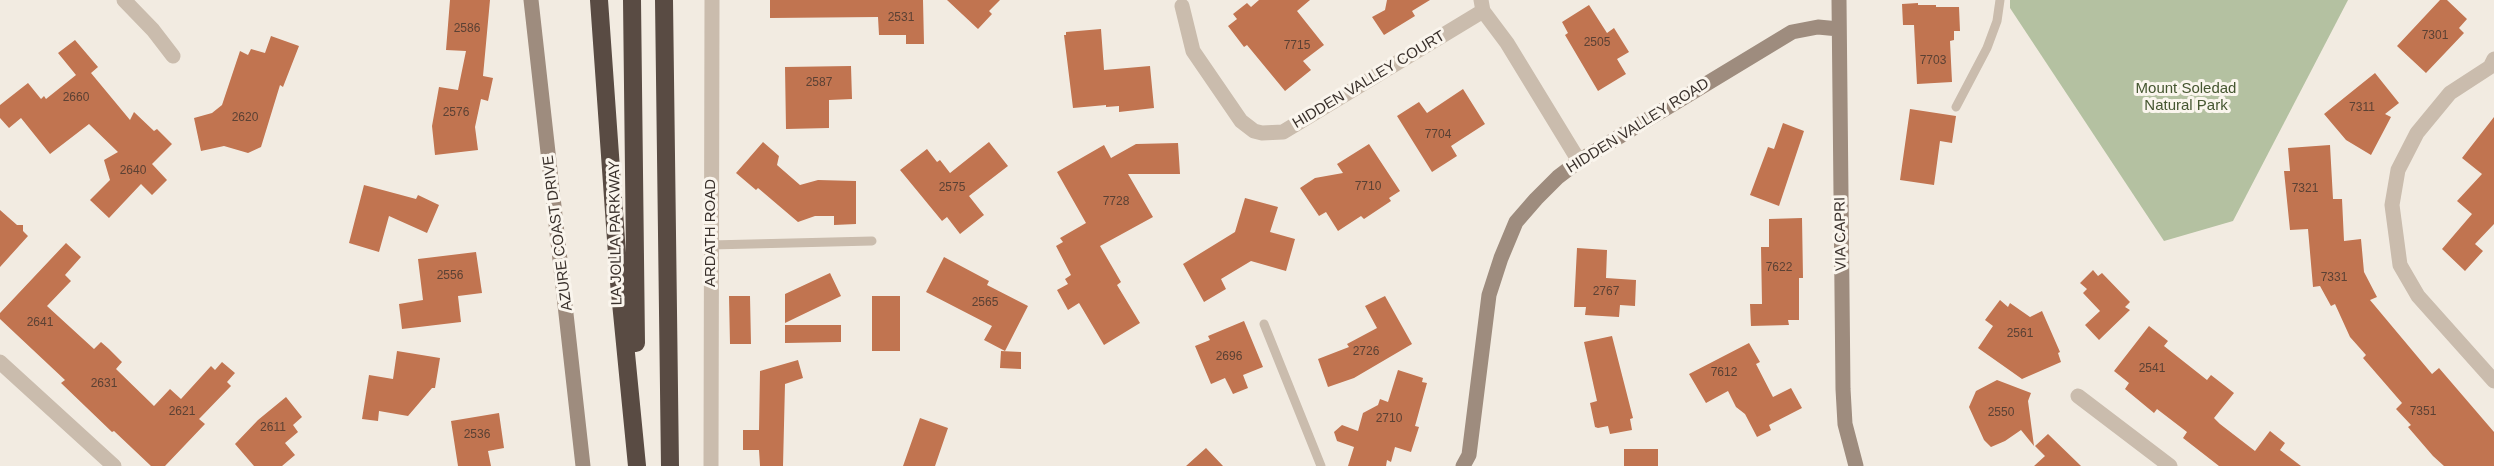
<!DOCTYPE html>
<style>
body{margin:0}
canvas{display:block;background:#f2ebe1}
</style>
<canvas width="2494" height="466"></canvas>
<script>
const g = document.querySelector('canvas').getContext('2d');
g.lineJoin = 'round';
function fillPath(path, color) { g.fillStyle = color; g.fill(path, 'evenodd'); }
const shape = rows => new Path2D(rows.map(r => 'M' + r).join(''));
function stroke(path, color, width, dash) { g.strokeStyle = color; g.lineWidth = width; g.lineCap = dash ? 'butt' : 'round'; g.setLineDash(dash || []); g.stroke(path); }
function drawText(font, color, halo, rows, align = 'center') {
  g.font = font + ' Helvetica,sans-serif'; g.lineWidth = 6; g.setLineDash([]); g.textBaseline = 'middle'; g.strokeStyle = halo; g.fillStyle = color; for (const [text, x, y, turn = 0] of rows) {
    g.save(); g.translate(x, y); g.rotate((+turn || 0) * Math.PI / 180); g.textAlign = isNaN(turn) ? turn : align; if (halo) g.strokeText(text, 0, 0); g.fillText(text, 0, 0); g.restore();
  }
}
fillPath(shape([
 [2010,0,2348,0,2233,221,2164,241,2010,8]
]), '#b4c1a1');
fillPath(shape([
 [450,0,490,0,483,76,493,78,488,101,481,99,475,127,478,150,435,155,432,126,439,87,458,90,466,51,446,50],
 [770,0,923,0,924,44,906,44,906,35,879,35,878,17,770,18],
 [947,0,1000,0,989,11,992,14,978,29],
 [1259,0,1310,0,1297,11,1324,45,1303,61,1311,70,1285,91,1247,45,1244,47,1228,26,1237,19,1233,14,1247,3,1251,7],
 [1387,0,1430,0,1412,11,1415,16,1384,35,1372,17,1385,10],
 [2440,0,2447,0,2467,19,2459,28,2464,33,2426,73,2397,46],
 [1918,3,1918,5,1936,5,1936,7,1959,7,1960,31,1954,31,1954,40,1950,41,1952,82,1917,84,1914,25,1903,25,1902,4],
 [1589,5,1607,33,1614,28,1629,52,1617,59,1626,74,1598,91,1565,35,1568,33,1562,22],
 [1101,29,1104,70,1150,66,1154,108,1119,112,1119,106,1106,107,1106,105,1073,108,1064,35,1066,35,1066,32],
 [271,36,299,46,283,87,280,85,261,147,248,153,224,146,201,151,194,118,212,113,222,105,240,51,248,55,251,49,265,53],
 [75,40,98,67,91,73,130,120,134,112,154,131,157,129,172,144,152,164,167,180,152,195,141,184,109,218,90,200,110,180,104,160,118,152,89,124,50,154,21,118,9,128,0,118,0,105,28,83,41,99,44,96,46,99,76,75,58,53],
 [851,66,852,99,829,100,829,128,786,129,785,67],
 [2375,73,2399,103,2385,114,2391,117,2371,155,2346,140,2324,114],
 [1463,89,1485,124,1451,146,1457,156,1432,172,1397,116,1419,102,1427,113],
 [1910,109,1956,116,1952,143,1940,141,1934,185,1900,180],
 [2494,117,2494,224,2475,244,2483,251,2465,271,2442,249,2472,214,2457,201,2482,174,2462,158],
 [1783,123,1804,131,1779,206,1750,195,1768,147,1774,149],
 [763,142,779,156,777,165,800,185,818,180,856,181,856,224,834,225,834,216,815,216,798,222,758,188,756,190,736,173],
 [989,142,1008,166,969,196,984,215,960,234,947,217,942,221,900,170,927,149,937,162,940,160,950,173],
 [1178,143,1180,174,1128,174,1153,217,1100,246,1121,282,1117,285,1140,323,1104,345,1079,303,1068,310,1057,290,1068,284,1065,279,1071,275,1056,246,1063,242,1060,238,1086,223,1057,172,1104,145,1111,158,1136,144],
 [1369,144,1400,191,1389,198,1391,201,1364,219,1361,216,1338,231,1326,212,1319,216,1300,188,1315,178,1343,173,1337,164],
 [2330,145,2333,199,2342,199,2344,241,2361,239,2364,272,2377,297,2370,300,2432,374,2439,368,2494,432,2494,466,2444,466,2433,456,2408,427,2411,425,2396,409,2402,403,2363,358,2366,355,2350,337,2335,304,2331,306,2320,286,2313,287,2308,229,2290,230,2284,171,2290,171,2288,148],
 [364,185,416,199,418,195,439,205,427,233,389,216,379,252,349,243],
 [1245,198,1278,207,1270,232,1295,239,1286,271,1251,261,1221,279,1226,289,1204,302,1183,264,1235,232],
 [0,210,17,225,23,225,23,231,28,236,0,267],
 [1802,218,1803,278,1799,278,1799,320,1788,320,1789,325,1751,326,1750,304,1762,304,1761,247,1769,247,1769,219],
 [66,243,81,257,65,275,71,281,47,306,94,349,101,342,109,349,122,362,116,369,154,406,170,389,181,399,211,366,215,370,222,362,235,373,227,382,231,386,199,419,205,424,165,466,151,466,114,431,112,432,61,383,65,380,0,319,0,313],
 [1577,248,1607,250,1606,278,1636,280,1635,306,1620,305,1619,317,1585,315,1586,307,1574,307],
 [476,252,482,293,458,296,461,322,402,329,399,304,423,300,418,259],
 [944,257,989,281,987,285,1028,306,1005,351,984,340,992,326,926,292],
 [2093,270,2098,276,2102,273,2130,302,2125,307,2130,310,2099,340,2085,325,2100,311,2083,293,2087,289,2080,283],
 [830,273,841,296,785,323,785,294],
 [729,296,750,296,751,344,730,344],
 [872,296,900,296,900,351,872,351],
 [1385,296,1412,344,1354,378,1328,387,1318,359,1349,347,1347,344,1377,328,1365,306],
 [2000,300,2008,307,2010,303,2030,317,2042,311,2060,352,2058,353,2061,362,2022,379,1978,348,1993,326,1985,320],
 [1244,321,1263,367,1243,375,1248,388,1233,394,1225,378,1211,384,1195,346,1210,340,1208,336],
 [785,325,841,325,841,342,785,343],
 [2149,326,2168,341,2164,346,2207,380,2211,375,2234,393,2214,418,2220,424,2255,451,2270,431,2285,443,2280,450,2301,466,2219,466,2183,438,2187,432,2157,409,2154,413,2125,389,2129,383,2114,371],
 [1612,336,1633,418,1630,419,1632,430,1610,434,1608,426,1598,428,1595,427,1590,403,1597,401,1584,342],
 [1749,343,1760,362,1756,364,1773,397,1791,388,1802,408,1769,425,1771,430,1757,437,1745,414,1736,407,1728,391,1706,403,1689,374],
 [397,351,440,358,435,388,432,388,408,416,379,411,378,421,362,419,369,375,393,379],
 [1001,351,1021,352,1021,369,1000,368],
 [798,360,803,378,785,384,783,466,760,466,759,450,743,450,743,430,759,430,760,371],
 [1398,370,1423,378,1422,382,1427,383,1415,426,1419,427,1411,452,1395,447,1391,462,1387,460,1386,466,1348,466,1354,447,1337,441,1334,432,1342,425,1358,431,1363,413,1378,405,1380,399,1388,402],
 [1997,380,2031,393,2028,401,2034,446,2021,430,2005,441,1991,447,1984,440,1969,407,1976,391],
 [286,397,302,417,293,425,298,432,285,443,295,455,282,466,254,466,235,444,258,420],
 [499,413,504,448,488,451,491,466,458,466,451,421],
 [920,418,948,428,935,466,903,466],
 [2048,434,2081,466,2034,466,2045,456,2035,446],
 [1206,448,1223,466,1186,466],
 [1624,449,1658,449,1658,466,1624,466]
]), '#c17450');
stroke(shape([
 [1956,107,1987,48,1997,21,2000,0],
 [711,245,872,241],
 [1264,324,1321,466]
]), '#cabcad', 9);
stroke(shape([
 [124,0,153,30,173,56],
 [1481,0,1483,11,1507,43,1579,161],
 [1182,6,1193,51,1241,121,1254,131,1262,133,1283,132,1483,11],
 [2494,59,2490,67,2450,93,2417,133,2398,170,2392,205,2400,265,2418,296,2494,381],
 [0,362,114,466],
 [2078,396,2170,466],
 [711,466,712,0]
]), '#cabcad', 15);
stroke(shape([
 [531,0,583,466],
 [1839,0,1843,389,1845,424,1856,466],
 [1463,466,1469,455,1489,295,1501,258,1516,222,1536,199,1558,177,1579,161,1792,32,1818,27,1839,29]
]), '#9e8c7e', 15);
stroke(shape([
 [599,0,619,282,637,466],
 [632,0,636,343],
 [664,0,670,466]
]), '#594b43', 18);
drawText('12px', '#5b4134', null, [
 ["2531",901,18],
 ["2586",467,29],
 ["7301",2435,36],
 ["2505",1597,43],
 ["7715",1297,46],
 ["7703",1933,61],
 ["2587",819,83],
 ["2660",76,98],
 ["7311",2362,108],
 ["2576",456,113],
 ["2620",245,118],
 ["7704",1438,135],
 ["2640",133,171],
 ["7710",1368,187],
 ["2575",952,188],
 ["7321",2305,189],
 ["7728",1116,202],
 ["7622",1779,268],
 ["2556",450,276],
 ["7331",2334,278],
 ["2767",1606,292],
 ["2565",985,303],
 ["2641",40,323],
 ["2561",2020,334],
 ["2726",1366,352],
 ["2696",1229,357],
 ["2541",2152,369],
 ["7612",1724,373],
 ["2631",104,384],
 ["2621",182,412],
 ["7351",2423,412],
 ["2550",2001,413],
 ["2710",1389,419],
 ["2611",273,428],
 ["2536",477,435]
]);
drawText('15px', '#39302b', '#faf5ed', [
 ["HIDDEN VALLEY COURT",1369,80,-31],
 ["HIDDEN VALLEY ROAD",1638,126,-32],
 ["AZURE COAST DRIVE",558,233,-97],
 ["LA JOLLA PARKWAY",616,233,-91],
 ["ARDATH ROAD",711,233,-90],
 ["VIA CAPRI",1841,234,-91]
]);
drawText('15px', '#455630', '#faf5ed', [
 ["Mount Soledad",2186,89],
 ["Natural Park",2186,106]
]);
</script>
